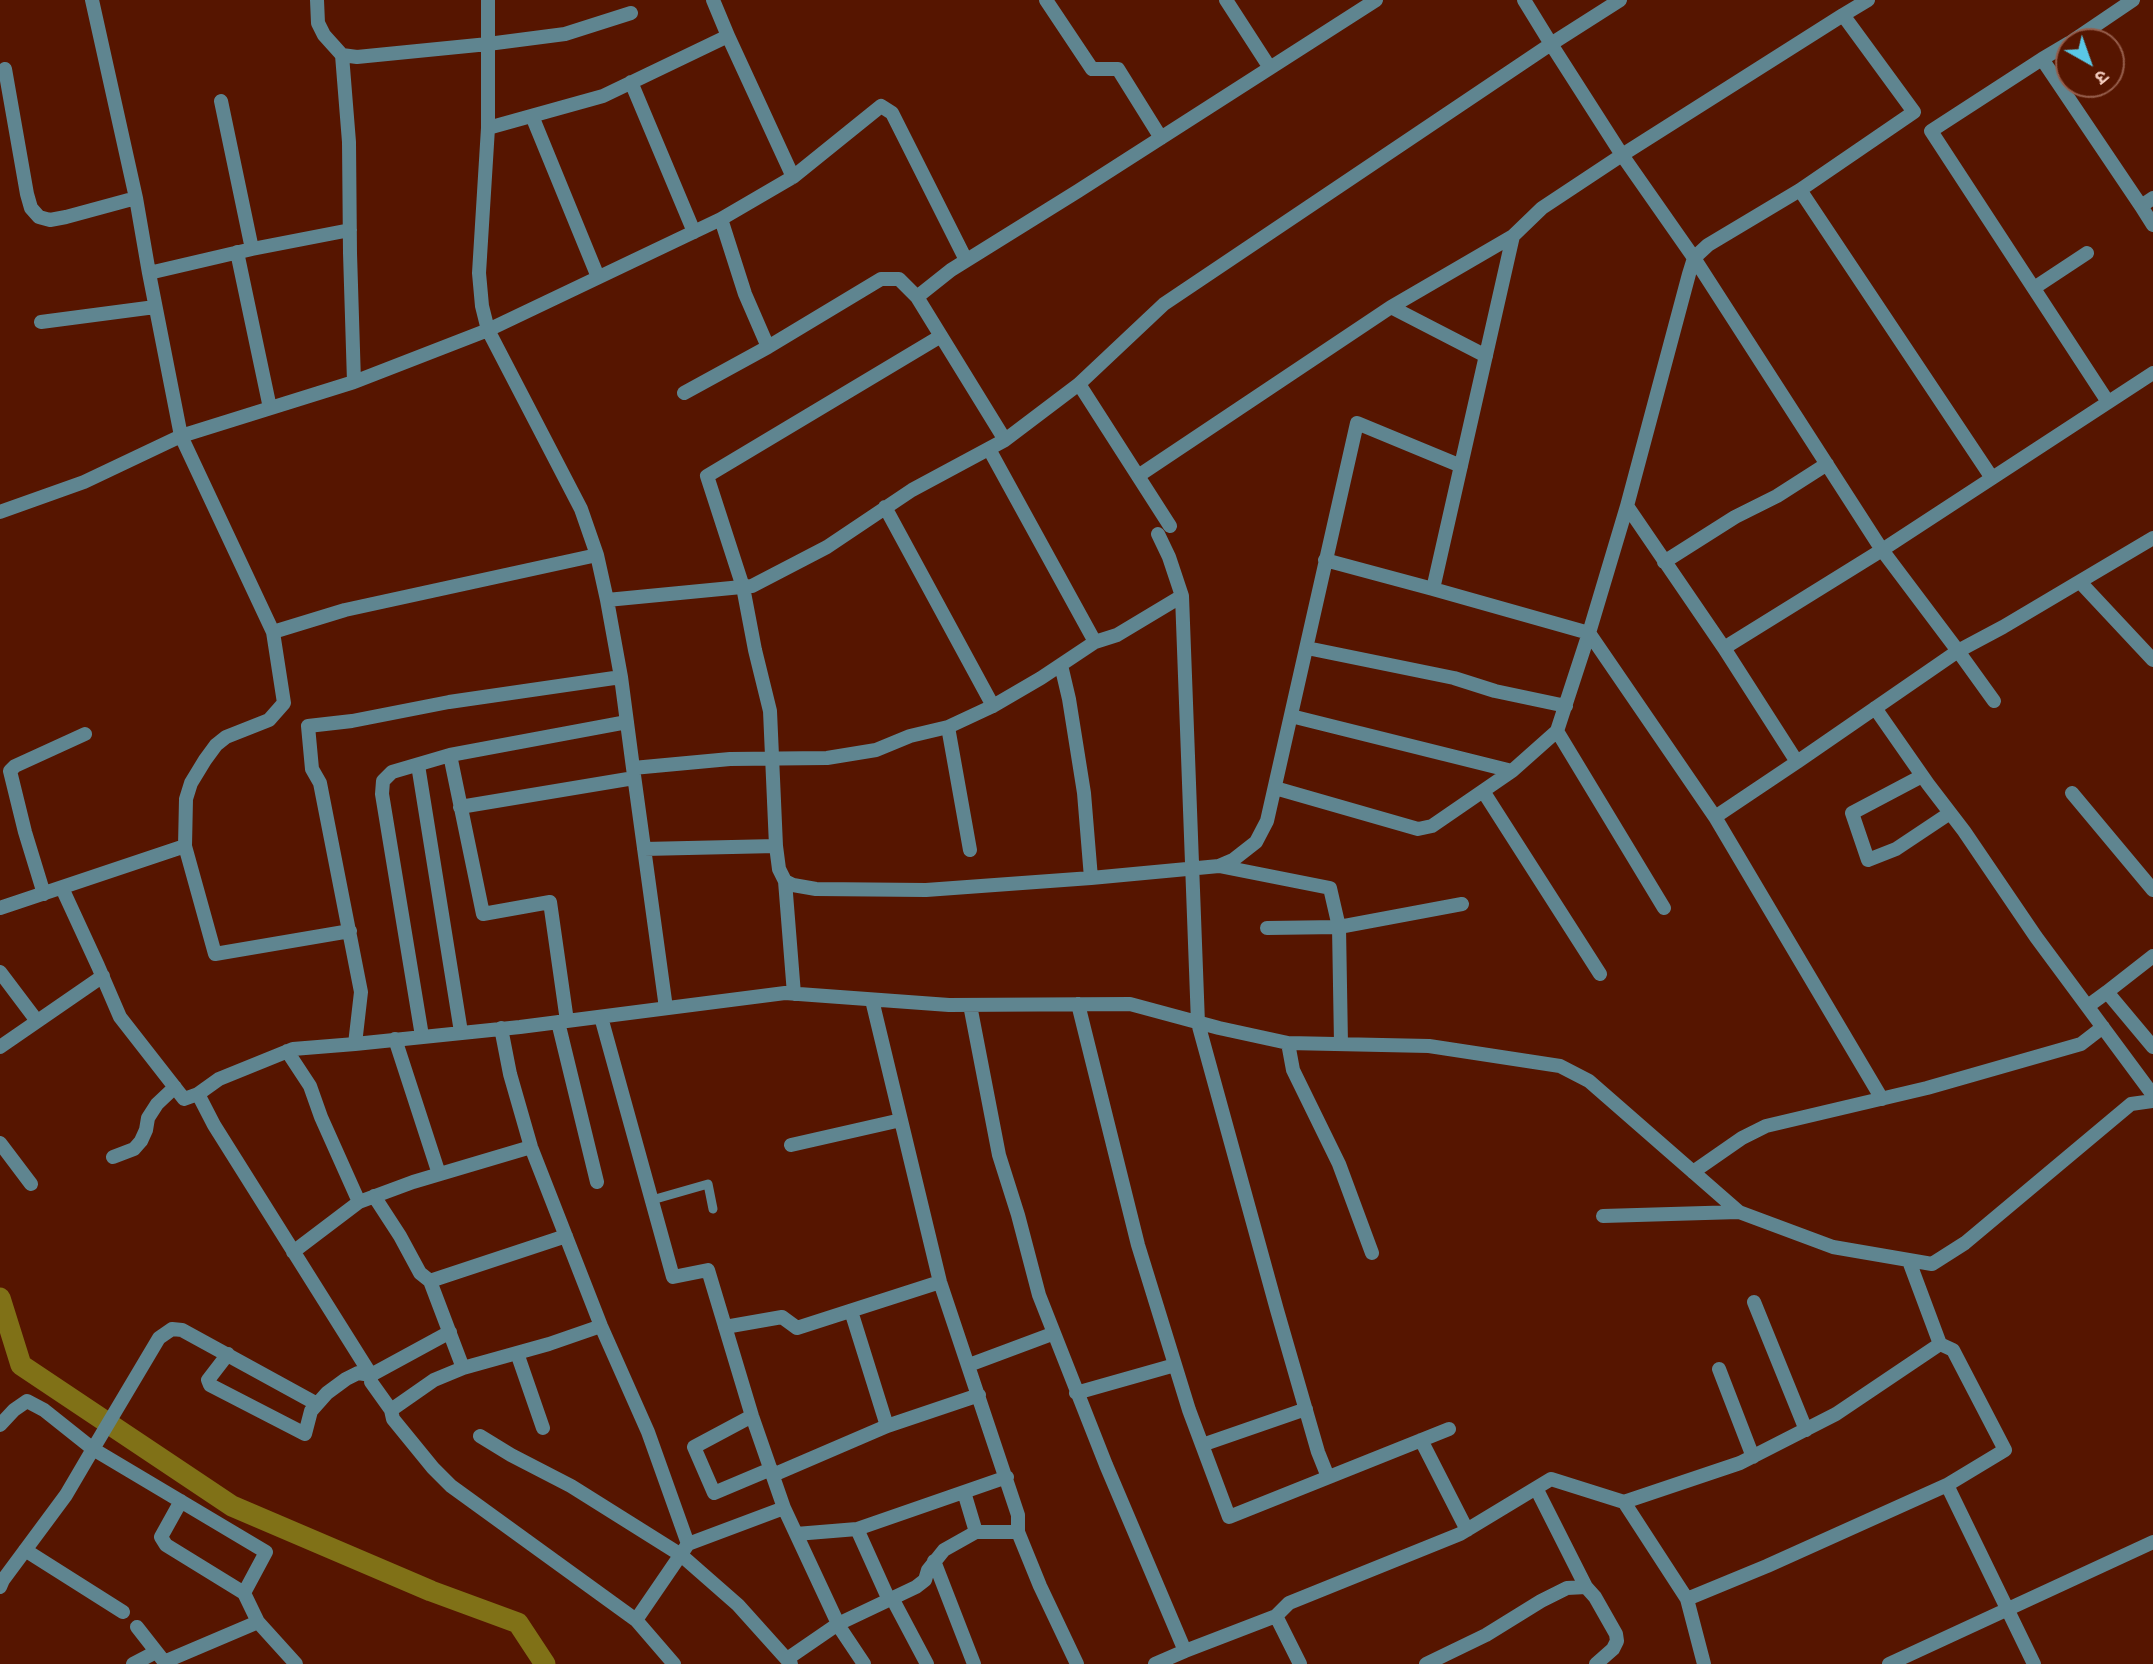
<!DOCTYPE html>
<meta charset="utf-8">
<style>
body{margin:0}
#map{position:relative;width:2153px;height:1664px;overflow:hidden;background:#561500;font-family:"Noto Serif","Noto Sans Devanagari",serif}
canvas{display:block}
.north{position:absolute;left:2055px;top:28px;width:70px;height:70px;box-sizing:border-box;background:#561500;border:2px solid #955d4b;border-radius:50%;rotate:140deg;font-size:19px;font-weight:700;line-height:28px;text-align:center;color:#f3cabc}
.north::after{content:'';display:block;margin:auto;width:24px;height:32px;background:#5ac8e6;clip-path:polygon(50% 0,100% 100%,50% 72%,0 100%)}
</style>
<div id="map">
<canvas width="2153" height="1664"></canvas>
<div class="north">उ</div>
</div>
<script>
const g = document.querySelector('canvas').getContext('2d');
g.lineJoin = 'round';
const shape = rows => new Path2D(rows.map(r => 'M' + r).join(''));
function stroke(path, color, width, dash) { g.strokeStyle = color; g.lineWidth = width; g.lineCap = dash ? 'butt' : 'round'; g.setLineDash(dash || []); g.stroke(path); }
stroke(shape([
 [0,1298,21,1365,232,1506,431,1591,518,1623,545,1664]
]), '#807117', 21);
stroke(shape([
 [652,1200,708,1184,713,1209]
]), '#5f8590', 9);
stroke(shape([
 [92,0,136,198,149,273,252,249],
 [317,0,318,23,324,35,342,55,357,57,488,44,565,34,631,13],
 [713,0,728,36],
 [1046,0,1092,69,1118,69,1161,138],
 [1226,0,1270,68],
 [1524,0,1551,44,1620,0],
 [2071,42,2133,0],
 [342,55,349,142,350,253,354,382,488,330,581,509,597,555,607,600],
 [2042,59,2069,43],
 [5,69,27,194,31,208,39,217,50,220,66,217,136,198],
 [631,82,694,232],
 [221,101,252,249,350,230],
 [532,116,598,277],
 [488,128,603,96,728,36,793,177,721,219,488,330,482,306,479,273,488,128,488,0],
 [793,177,881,106,892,113,966,260],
 [1800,190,1992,478],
 [2153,198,2141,206,2153,225],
 [721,219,745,294,768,347,881,279,899,279,917,297],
 [237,252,270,408],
 [149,273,181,436,354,382],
 [2034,288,2087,253],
 [41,322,155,307],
 [1486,356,1391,307,1513,236],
 [1079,384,1170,526],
 [684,393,768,347],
 [2108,402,1931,131,2042,59,2141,206],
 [1005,440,917,297,951,270,1078,191,1376,0],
 [989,449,1095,642,1041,678,993,706,948,727,910,736,876,750,827,758,730,759,633,768,621,677,607,600,752,586,827,547,912,490,1005,440,1079,384,1164,304,1551,44,1622,155,1694,258,1882,550,1958,651,2003,627,2153,538],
 [1138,476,1391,307],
 [1627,506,1689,274,1694,258,1708,245,1800,190,1914,112,1843,15,1868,0],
 [885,507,993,706],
 [0,512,84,482,181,436,273,632,284,703,269,720,226,737,216,745,205,760,191,783,186,799,185,846],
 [1158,534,1169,557,1182,596,1198,1023,1277,1310,1318,1452,1328,1477],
 [1325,560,1433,589],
 [1664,562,1735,517,1777,496,1827,464],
 [2080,582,2153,660],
 [273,632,345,610,597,555],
 [1095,642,1117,635,1182,596],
 [1307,648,1454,678,1495,691,1566,706],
 [1724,648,1627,506,1589,633,1715,817,1882,1099],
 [1994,701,1958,651,1797,762,1724,648,1882,550,2153,373],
 [1875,708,1928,784,1964,831,2036,937,2153,1095],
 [1291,716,1512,771,1557,731,1589,633,1433,589,1513,236,1542,208,1622,155,1843,15],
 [948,727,970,850],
 [1557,731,1664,908],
 [450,755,483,914,550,902,567,1021],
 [418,765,461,1032],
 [633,768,666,1008],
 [1922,776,1852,813,1868,860,1896,849,1950,813],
 [1275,788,1418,829,1432,826,1512,771],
 [1483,791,1600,974],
 [2072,793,2153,890],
 [460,807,634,778],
 [1715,817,1797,762],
 [776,846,779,869,785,881,793,885,816,889,926,890,1091,878,1084,793,1069,699,1061,665],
 [644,849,776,846,770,711,755,650,743,587,707,476,941,336],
 [1219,866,1233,860,1256,842,1267,821,1357,423,1461,466],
 [1091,878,1219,866,1330,888,1339,927,1341,1044],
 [785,881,794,994],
 [62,888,98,966,120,1017,184,1099,198,1094,219,1079,293,1049,355,1044,520,1027,785,993,949,1005,1130,1004,1219,1028,1288,1043,1429,1046,1560,1066,1589,1081,1739,1212,1833,1247,1932,1264,1965,1243,2131,1104,2153,1101],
 [44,894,25,832,10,771,15,766,85,734],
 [0,908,185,846,215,954,350,931],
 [1267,928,1339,927,1462,904],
 [0,972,37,1021],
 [2107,992,2153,956],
 [872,1000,940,1282,1018,1515,1018,1532,1040,1586,1077,1664],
 [1078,1004,1138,1245,1189,1410,1229,1517,1449,1429],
 [970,1005,999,1155,1018,1215,1039,1295,1106,1465,1185,1651,1276,1616],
 [2088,1006,2107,992,2153,1047],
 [601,1017,673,1277,708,1270,752,1416,784,1508,840,1628,864,1664],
 [558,1022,597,1182],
 [501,1028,510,1074,531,1147,601,1326,648,1432,688,1544,636,1620,674,1664],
 [422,1036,382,794,383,781,392,772,450,755,627,722],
 [395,1039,439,1174],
 [1288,1043,1293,1070,1339,1164,1372,1253],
 [355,1044,361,992,320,783,312,769,308,726,352,721,449,702,621,677],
 [0,1047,103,976],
 [287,1051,310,1086,321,1117,359,1202],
 [198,1094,214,1125,371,1375,358,1373,346,1379,327,1393,311,1411,305,1434,210,1385,208,1380,228,1354],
 [0,1143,31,1184],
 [791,1145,901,1120],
 [113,1157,134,1149,141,1141,146,1130,148,1118,157,1104,175,1087],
 [1693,1172,1742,1138,1766,1126,1927,1088,2081,1044,2103,1027],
 [374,1196,400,1236,420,1273,430,1281],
 [1603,1216,1739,1212],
 [293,1252,359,1202,413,1182,531,1147],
 [1754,1302,1806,1430],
 [851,1311,887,1426],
 [601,1326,549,1344,463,1368,434,1380,391,1410,393,1419,433,1468,451,1486,636,1620],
 [725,1327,782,1317,797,1328,940,1282],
 [1940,1344,1953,1350,2005,1450,1947,1485],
 [517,1353,543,1428],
 [969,1365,1052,1334],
 [463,1368,430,1281,566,1236],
 [1719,1369,1753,1457],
 [1076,1393,1175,1365],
 [391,1410,371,1382,371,1375,450,1332],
 [752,1416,694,1447,714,1493,771,1469],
 [0,1425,14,1410,27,1401,44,1410,93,1449,159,1338,172,1329,182,1330,317,1404],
 [480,1436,511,1455,571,1486,681,1555,738,1605,791,1664],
 [1421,1440,1467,1530],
 [1202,1445,1306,1409],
 [773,1475,887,1426,979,1395],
 [1536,1488,1586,1587],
 [964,1492,976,1532],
 [181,1501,161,1537,166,1545,244,1593],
 [857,1529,889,1600],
 [796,1534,857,1529,1007,1477],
 [688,1544,784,1508],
 [25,1550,123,1612],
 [934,1561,974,1664],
 [0,1587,3,1580,66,1495,93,1449,266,1552,244,1593,258,1622,296,1664],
 [892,1598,927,1664],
 [1687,1599,1624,1502,1740,1463,1836,1414,1940,1344,1909,1261],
 [137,1627,166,1664],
 [787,1659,838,1624,916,1587,925,1580,928,1570,944,1550,976,1532,1018,1532],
 [164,1662,258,1622],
 [133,1664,156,1652],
 [1155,1664,1185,1651],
 [1300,1664,1276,1616,1289,1603,1460,1534,1551,1479,1624,1502],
 [1426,1664,1486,1635,1541,1601,1567,1588,1586,1587,1595,1597,1616,1634,1617,1641,1613,1649,1596,1664],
 [1704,1664,1687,1599,1767,1566,1947,1485,2034,1664],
 [1889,1664,2153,1542]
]), '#5f8590', 14);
</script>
